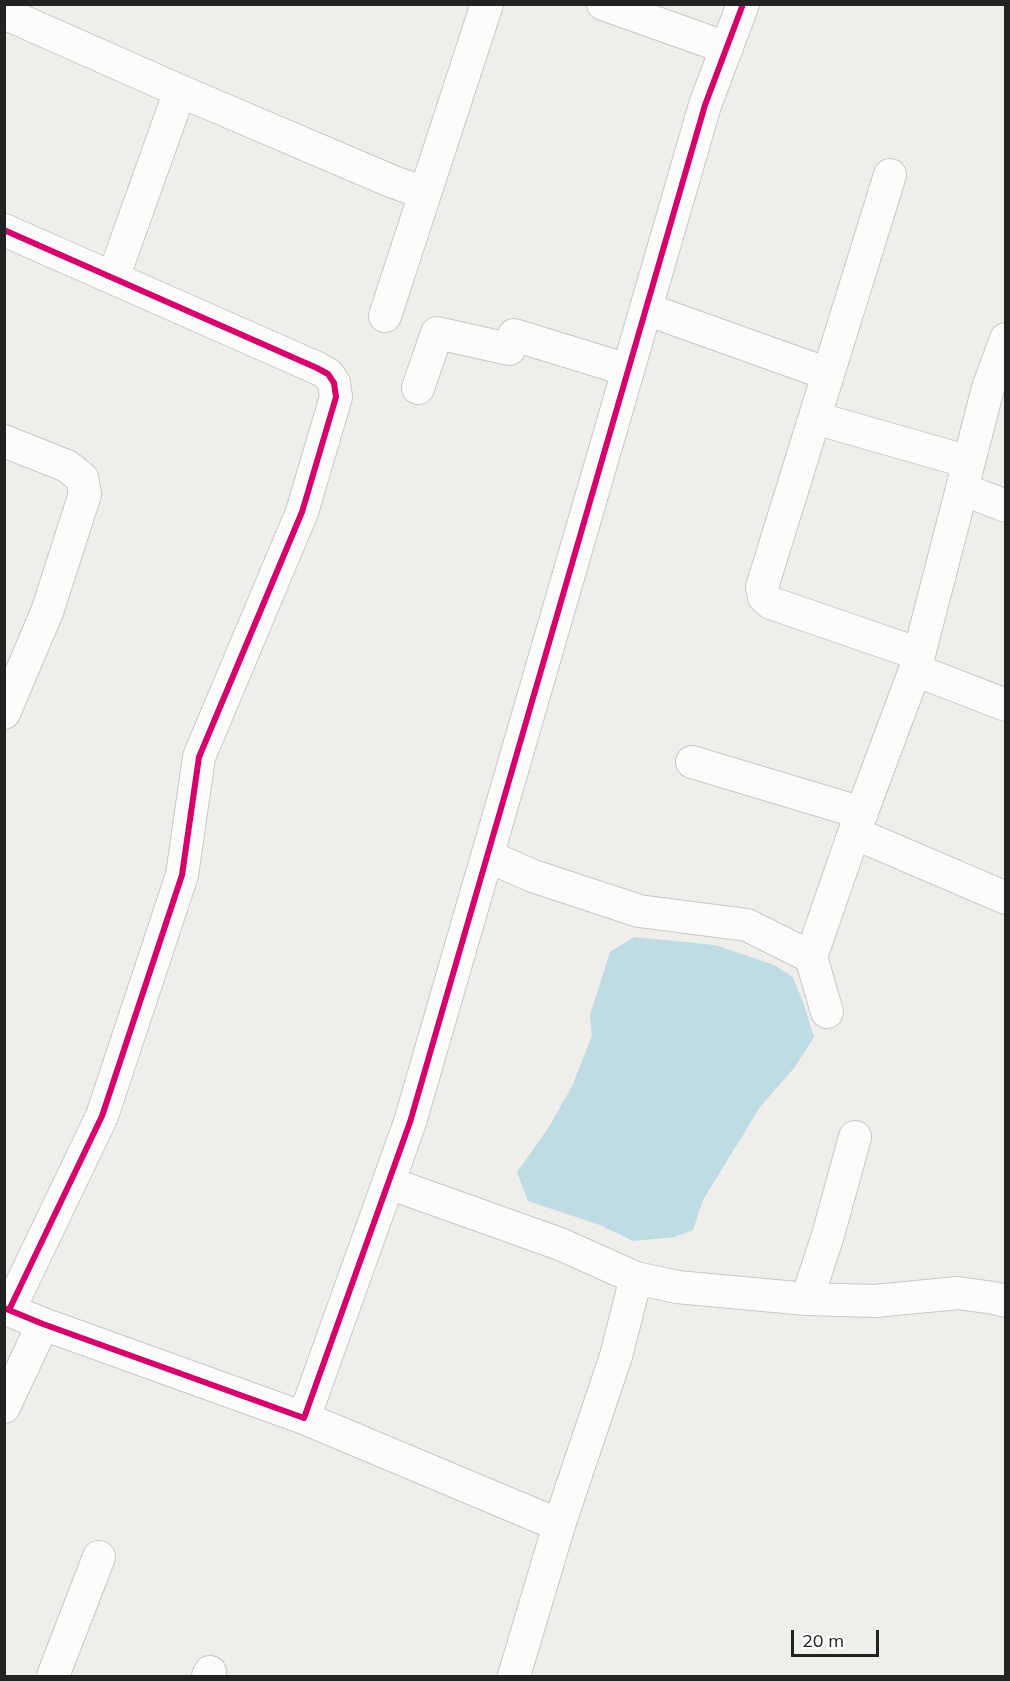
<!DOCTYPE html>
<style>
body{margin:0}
#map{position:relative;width:1010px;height:1681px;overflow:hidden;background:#f0eeeb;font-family:Mulish,sans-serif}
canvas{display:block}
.frame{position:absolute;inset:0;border:6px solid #222;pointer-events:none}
.scale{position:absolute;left:791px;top:1630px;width:88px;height:27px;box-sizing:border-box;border:3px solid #222;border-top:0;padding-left:8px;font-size:18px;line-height:21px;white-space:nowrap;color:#222;-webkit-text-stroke:4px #fff;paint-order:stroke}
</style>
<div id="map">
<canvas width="1010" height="1681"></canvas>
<div class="frame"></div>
<div class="scale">20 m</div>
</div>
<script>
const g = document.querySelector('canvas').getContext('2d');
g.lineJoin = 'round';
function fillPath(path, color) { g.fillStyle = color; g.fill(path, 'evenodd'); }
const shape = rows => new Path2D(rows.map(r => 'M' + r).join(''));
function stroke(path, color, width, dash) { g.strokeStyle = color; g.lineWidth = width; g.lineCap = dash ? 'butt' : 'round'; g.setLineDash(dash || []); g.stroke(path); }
fillPath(shape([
 [634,937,715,945,774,965,793,977,804,1005,814,1037,795,1067,760,1107,703,1200,693,1230,675,1237,633,1241,600,1225,528,1201,517,1172,549,1127,572,1086,592,1036,590,1015,610,952]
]), '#bfdbe3');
const minor = shape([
 [603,4,727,48],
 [4,13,180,91,391,181,424,193],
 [890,175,762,587,764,597,771,603,919,654],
 [4,230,317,368,328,374,334,383,336,397,302,512,199,757,182,875,102,1116,9,1310],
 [113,278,180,91],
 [646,309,828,374],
 [385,316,487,4],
 [418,388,437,333,509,349,514,335,628,370],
 [815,418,969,462],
 [4,441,67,466,82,478,85,494,47,612,4,713],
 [962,489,1006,506],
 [915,670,1006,705],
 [692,762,862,813],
 [854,833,1006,898],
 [487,856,533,876,639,911,747,925,811,957],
 [827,1012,811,957,854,833,915,670,988,388,1006,339],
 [389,1183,560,1244,636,1278,616,1356,559,1525,514,1676],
 [636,1278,677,1287,807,1299,875,1301,958,1293,994,1298,1006,1301],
 [807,1299,828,1235,855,1137],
 [4,1308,43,1324,304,1418,410,1122,705,105,743,4],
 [4,1407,43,1324],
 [304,1418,559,1525],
 [53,1676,99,1557],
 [208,1676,210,1672]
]);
stroke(minor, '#c9c8c7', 34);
stroke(minor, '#fdfcfc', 32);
stroke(shape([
 [4,230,317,368,328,374,334,383,336,397,302,512,199,757,182,875,102,1116,9,1310],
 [4,1308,43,1324,304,1418,410,1122,705,105,743,4]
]), '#d6006c', 6);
</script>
